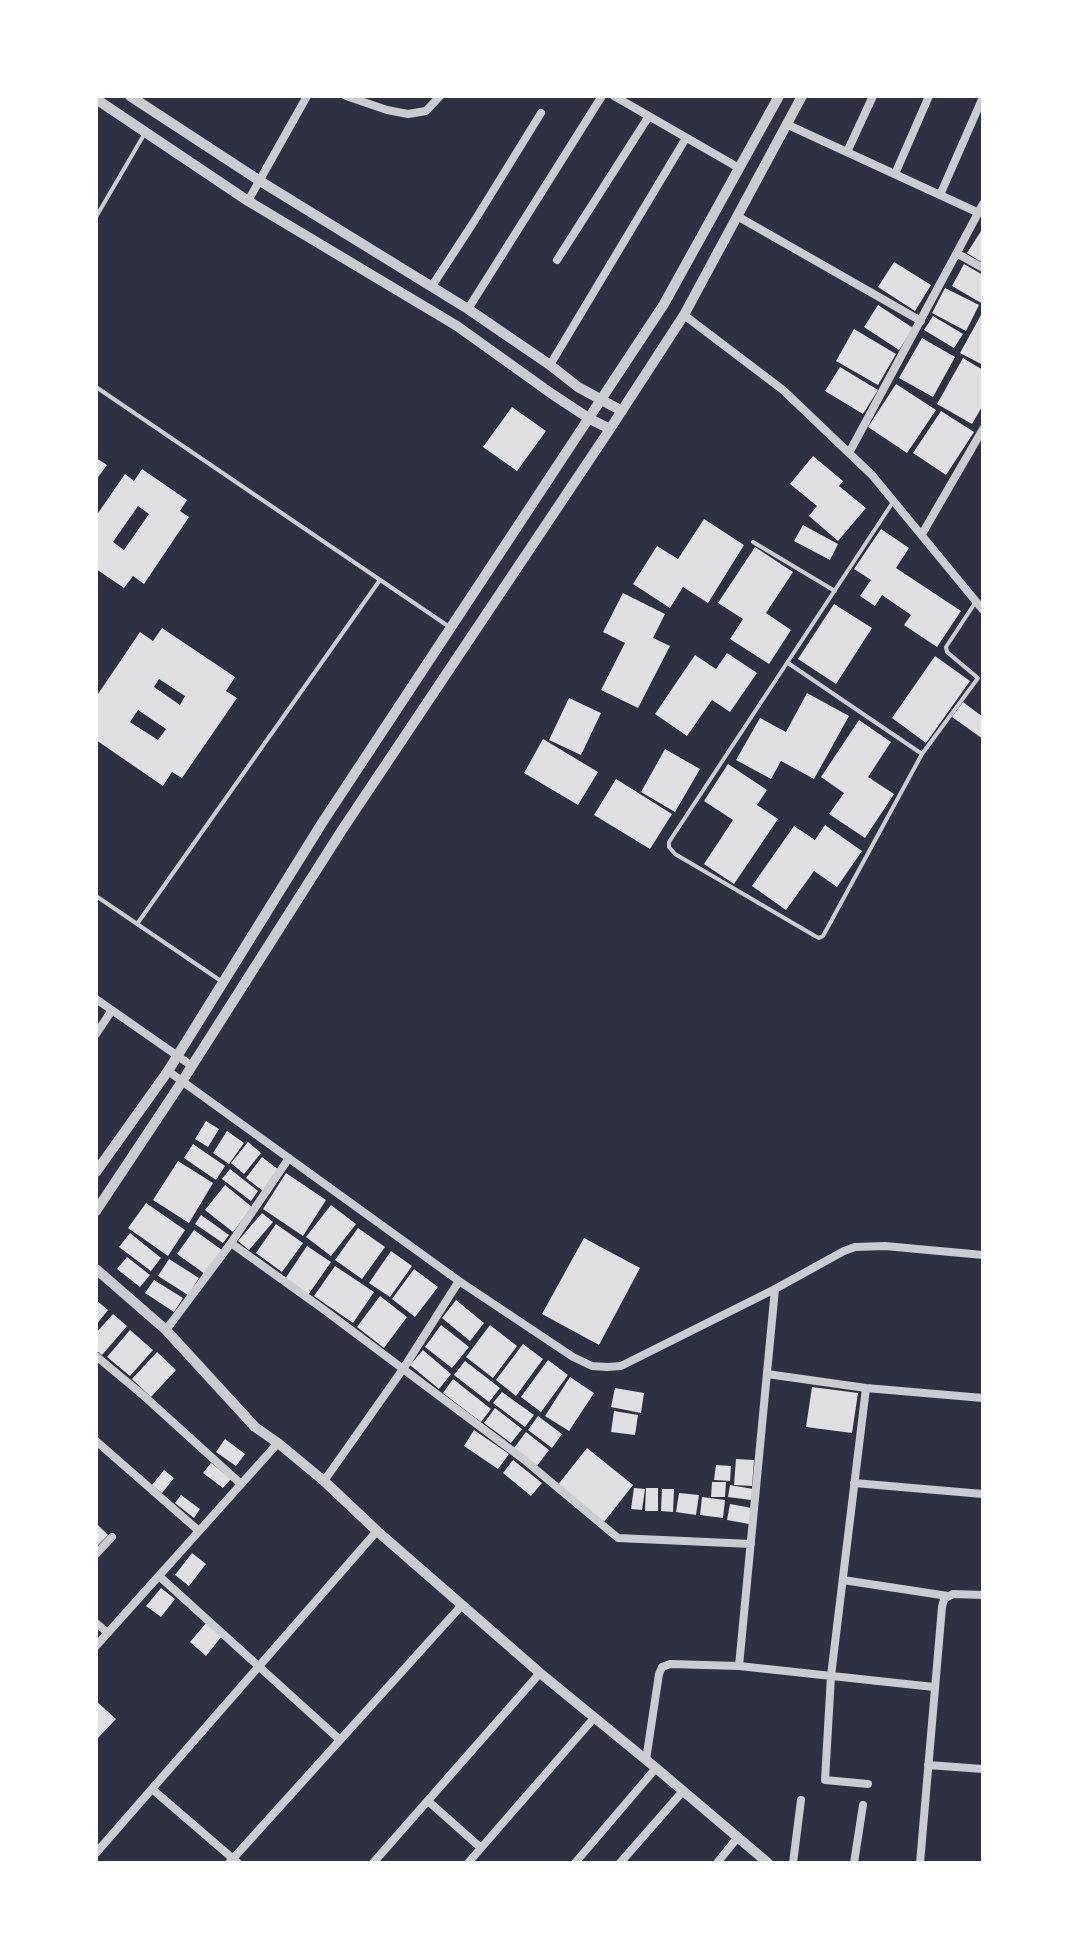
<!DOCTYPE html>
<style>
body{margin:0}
#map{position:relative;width:1079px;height:1959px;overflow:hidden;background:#2d3142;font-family:"Public Sans",sans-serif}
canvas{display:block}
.frame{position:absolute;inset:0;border:98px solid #fff;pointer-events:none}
</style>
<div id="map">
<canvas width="1079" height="1959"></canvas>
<div class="frame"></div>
</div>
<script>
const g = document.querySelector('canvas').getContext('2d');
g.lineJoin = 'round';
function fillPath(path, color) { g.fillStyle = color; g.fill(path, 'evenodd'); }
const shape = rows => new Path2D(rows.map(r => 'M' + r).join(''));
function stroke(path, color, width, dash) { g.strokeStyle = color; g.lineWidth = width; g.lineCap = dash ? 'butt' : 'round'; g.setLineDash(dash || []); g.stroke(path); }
fillPath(shape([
 [983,228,983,263,967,253],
 [894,262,931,285,915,311,878,287],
 [964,264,983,275,983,304,952,286],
 [945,288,979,305,966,331,932,313],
 [878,305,913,328,899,350,864,327],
 [981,315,983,316,983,365,960,353],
 [933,316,963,334,954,348,924,330],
 [854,329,896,354,878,385,836,361],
 [922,338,955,357,933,397,899,378],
 [963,358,983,370,983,405,972,424,937,404],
 [840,367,878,390,863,414,825,391],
 [896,384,936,410,907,453,868,427],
 [512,407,546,431,517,471,483,447],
 [941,411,974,432,946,475,913,453],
 [813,456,843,481,839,486,866,508,838,541,809,516,817,506,790,484],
 [96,458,107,465,96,480],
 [142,469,187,500,180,511,189,517,144,584,133,576,124,588,96,569,96,516,125,474,134,481],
 [138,506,149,514,124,550,113,542],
 [704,519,744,545,708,603,683,587,670,608,633,584,657,546,678,559],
 [803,525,838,544,830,560,794,541],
 [881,529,909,548,896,568,961,611,937,647,904,625,911,615,882,595,875,606,860,596,871,580,854,569],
 [755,547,793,572,766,613,791,630,769,664,730,639,743,619,718,603],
 [623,593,665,614,653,638,670,646,638,708,601,690,625,643,603,632],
 [834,604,872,628,836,684,798,659],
 [162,628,235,677,226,691,237,698,182,778,172,772,163,786,96,740,96,697,140,632,153,641],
 [159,679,185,696,180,705,154,687],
 [138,710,166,729,158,740,130,722],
 [727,653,757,673,730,712,712,700,687,736,655,714,695,655,716,669],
 [935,656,970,681,926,743,892,718],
 [807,693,849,716,814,779,781,761,771,779,736,760,760,718,786,732],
 [569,698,601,713,581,755,549,740],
 [963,702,983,717,983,739,952,717],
 [859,720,891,742,868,777,894,794,865,838,829,814,844,793,821,777],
 [543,739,598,772,578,805,524,773],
 [665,749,700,769,675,812,641,792],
 [728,764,767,790,757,805,778,819,734,884,704,864,733,820,704,801],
 [616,779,672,814,650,849,594,815],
 [825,825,862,851,837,887,814,871,786,910,752,886,794,826,815,840],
 [206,1121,219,1129,208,1147,195,1139],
 [227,1131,244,1143,229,1164,213,1153],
 [248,1142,261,1153,244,1174,231,1163],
 [193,1144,225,1166,216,1180,184,1158],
 [262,1157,279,1170,263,1191,246,1178],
 [178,1161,213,1183,189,1223,153,1200],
 [230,1169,258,1191,251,1201,222,1179],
 [286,1173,326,1200,303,1236,263,1209],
 [225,1185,252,1207,233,1232,205,1210],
 [146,1203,185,1230,168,1256,128,1228],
 [331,1205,356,1224,331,1256,306,1237],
 [262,1213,273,1222,249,1250,238,1241],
 [201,1215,229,1235,223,1243,195,1224],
 [276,1224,303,1243,282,1272,256,1253],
 [358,1228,385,1247,362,1279,335,1260],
 [194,1230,222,1250,205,1274,177,1254],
 [130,1233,161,1258,151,1271,119,1247],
 [584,1238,640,1268,599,1345,542,1314],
 [307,1246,331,1262,308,1295,285,1279],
 [391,1251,412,1266,390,1297,369,1283],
 [127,1257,150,1275,140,1287,117,1269],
 [169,1259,199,1278,188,1295,158,1276],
 [335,1266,374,1292,353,1323,314,1296],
 [414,1269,438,1287,415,1317,392,1299],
 [154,1280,183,1298,174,1312,145,1293],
 [380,1296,407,1317,384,1348,357,1327],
 [96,1300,108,1310,96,1325],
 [456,1300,484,1323,470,1341,442,1318],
 [113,1314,127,1326,102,1355,96,1350,96,1333],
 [441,1325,469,1347,452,1368,425,1347],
 [490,1325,517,1346,493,1378,466,1357],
 [130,1330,153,1350,130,1376,107,1357],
 [523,1344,543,1359,516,1396,496,1380],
 [423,1350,451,1374,439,1389,410,1365],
 [157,1352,176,1370,151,1397,132,1379],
 [548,1360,568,1375,541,1412,521,1397],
 [465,1361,500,1388,489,1402,454,1375],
 [570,1377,594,1393,569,1431,545,1416],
 [453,1379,491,1409,481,1422,443,1393],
 [812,1387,858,1393,852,1433,806,1427],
 [615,1388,644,1393,641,1413,611,1407],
 [502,1392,534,1415,525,1427,493,1403],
 [495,1408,522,1429,511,1443,484,1423],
 [614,1411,638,1415,635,1435,611,1432],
 [538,1416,562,1434,552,1448,528,1430],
 [474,1430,509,1454,498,1469,464,1446],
 [526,1432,549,1450,537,1466,514,1448],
 [225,1439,245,1454,236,1466,216,1452],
 [587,1448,633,1485,604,1522,557,1486],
 [736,1459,754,1460,752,1486,734,1485],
 [513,1460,542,1483,531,1496,503,1473],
 [211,1463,231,1479,223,1488,203,1473],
 [716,1465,731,1466,730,1481,714,1480],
 [164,1470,174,1478,162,1493,152,1485],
 [712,1482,726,1482,725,1497,711,1497],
 [730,1485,753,1489,751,1500,728,1497],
 [634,1488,645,1489,642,1510,631,1509],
 [646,1488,658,1488,658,1511,645,1511],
 [662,1489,674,1489,673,1512,661,1511],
 [679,1493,699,1495,696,1515,676,1512],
 [181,1495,200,1509,194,1518,175,1503],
 [702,1497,725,1500,723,1518,700,1515],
 [730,1504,752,1508,749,1524,727,1520],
 [96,1523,108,1535,96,1547],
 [192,1553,206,1564,189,1586,175,1575],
 [161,1588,175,1599,161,1617,146,1606],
 [207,1622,222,1636,206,1656,190,1642],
 [96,1701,116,1719,97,1739,96,1738]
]), '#e0e0e3');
stroke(shape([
 [96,217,145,133],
 [96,387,448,626],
 [893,502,669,842,669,847,675,854,815,936,819,938,823,936,922,754,978,678,947,652,946,647,975,603],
 [753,542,835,591],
 [788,663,922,754],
 [96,896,221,981],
 [137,924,380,580]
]), '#caccd0', 4);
stroke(shape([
 [346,96,387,110,408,114,426,111,440,96],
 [614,96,739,168],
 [786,124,979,213],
 [847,152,873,96],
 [895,174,929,96],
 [940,195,983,97],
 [248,201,307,96],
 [737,216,921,321],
 [958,254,983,268],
 [557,260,649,116],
 [432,286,475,220,541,113],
 [468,309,602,96],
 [684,315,783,390,872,475,983,610],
 [550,365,686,138],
 [849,453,983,204],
 [922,534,983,429],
 [96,999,192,1066],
 [96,1034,112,1010],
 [168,1071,459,1281,573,1357,592,1366,607,1367,621,1366,775,1289,844,1251,855,1247,885,1246,983,1255],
 [231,1243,323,1309,522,1458,618,1538,751,1544],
 [166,1330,231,1243,289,1158],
 [96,1356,144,1396,241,1484],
 [767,1374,866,1388,983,1398],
 [866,1388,831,1676,825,1780,868,1784],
 [96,1441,199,1531],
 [324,1481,403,1369,459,1281],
 [854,1483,983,1494],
 [96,1554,112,1537],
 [159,1576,340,1740],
 [843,1580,948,1596],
 [96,1623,108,1633],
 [96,1646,278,1443],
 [739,1666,775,1289],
 [646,1760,659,1674,662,1667,670,1664,739,1666,934,1687],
 [928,1765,983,1769],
 [152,1789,238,1863],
 [428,1801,481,1848],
 [96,1853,377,1531],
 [229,1863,462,1605],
 [373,1863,540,1673],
 [468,1863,594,1718],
 [575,1863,656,1768],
 [620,1863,683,1791],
 [717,1863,738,1837],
 [793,1863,801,1800],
 [854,1863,863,1805],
 [920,1863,942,1607,944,1599,953,1594,983,1595]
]), '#caccd0', 8);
stroke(shape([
 [130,96,260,181,468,309,550,365,578,387,622,411],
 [96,99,248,201,457,326,552,394,590,419,610,429],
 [96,1172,168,1071,322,823,664,304,779,96],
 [96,1211,183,1080,342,830,610,429,684,315,802,96],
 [96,1269,166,1330,255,1427,278,1443,324,1481,377,1531,540,1673,656,1768,768,1863]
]), '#caccd0', 10);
</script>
